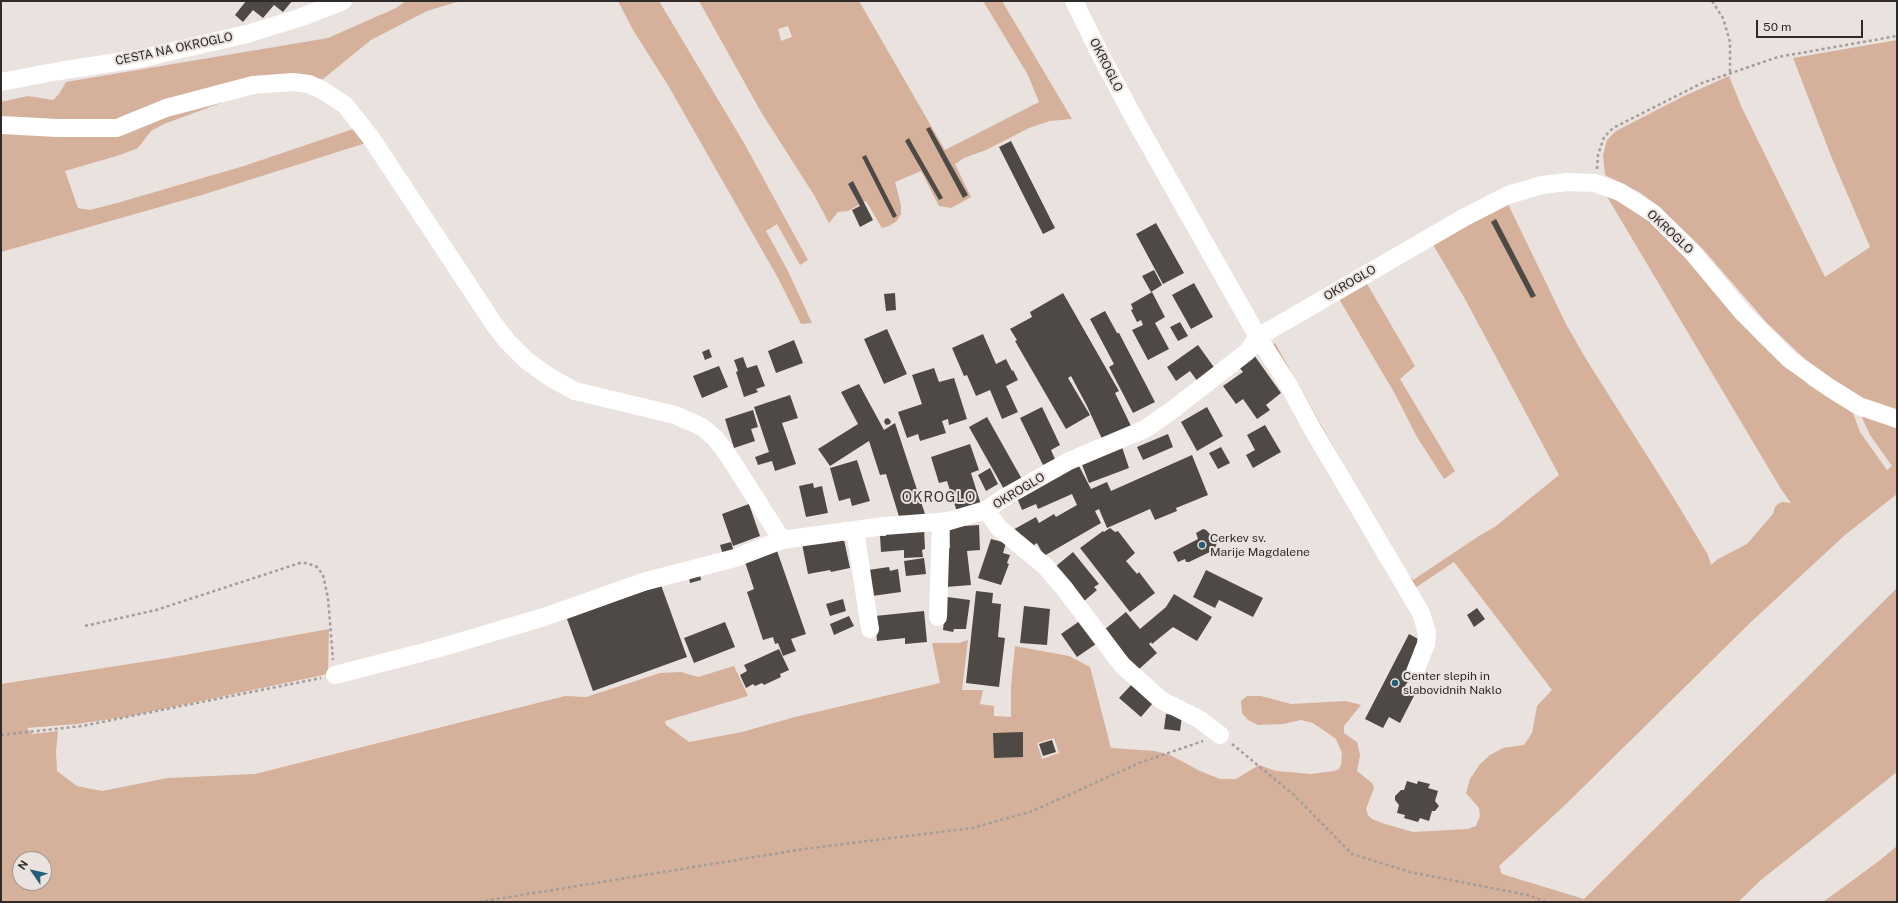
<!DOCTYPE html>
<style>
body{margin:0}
#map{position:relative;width:1898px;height:903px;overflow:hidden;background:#eae2de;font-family:"Public Sans",sans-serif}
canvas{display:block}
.frame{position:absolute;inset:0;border:2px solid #2d2a29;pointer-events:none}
.north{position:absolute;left:12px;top:851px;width:40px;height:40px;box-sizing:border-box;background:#eae2de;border:1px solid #9e9896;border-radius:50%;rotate:304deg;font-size:11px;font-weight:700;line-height:16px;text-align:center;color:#2d2a29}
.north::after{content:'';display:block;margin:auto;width:14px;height:18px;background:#265e78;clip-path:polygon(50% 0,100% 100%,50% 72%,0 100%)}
.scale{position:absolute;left:1756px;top:20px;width:107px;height:18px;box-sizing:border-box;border:2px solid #2d2a29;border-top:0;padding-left:5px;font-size:12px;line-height:14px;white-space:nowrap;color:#2d2a29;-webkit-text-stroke:3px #eae2de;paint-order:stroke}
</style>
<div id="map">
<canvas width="1898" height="903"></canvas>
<div class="frame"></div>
<div class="north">N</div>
<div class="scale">50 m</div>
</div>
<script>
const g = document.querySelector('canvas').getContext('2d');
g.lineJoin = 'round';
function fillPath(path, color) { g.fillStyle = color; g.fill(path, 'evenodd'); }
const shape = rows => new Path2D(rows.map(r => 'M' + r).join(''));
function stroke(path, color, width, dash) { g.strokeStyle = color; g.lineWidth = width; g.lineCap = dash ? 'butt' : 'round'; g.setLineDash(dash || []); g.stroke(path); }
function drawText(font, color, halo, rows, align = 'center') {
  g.font = font + ' "Public Sans",sans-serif'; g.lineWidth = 4; g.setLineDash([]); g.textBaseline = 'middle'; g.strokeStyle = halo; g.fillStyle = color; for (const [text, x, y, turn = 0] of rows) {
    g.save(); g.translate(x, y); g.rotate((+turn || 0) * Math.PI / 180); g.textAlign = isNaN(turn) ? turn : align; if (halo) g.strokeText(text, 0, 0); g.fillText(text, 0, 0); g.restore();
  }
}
fillPath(shape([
 [406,1,460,1,427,11,371,40,323,79,308,78,117,121,1,119,1,102,28,96,53,100,59,94,66,82,328,38,396,8],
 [618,1,659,1,744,143,808,260,800,265,777,224,766,231,788,271,812,323,801,324,778,278,669,87,633,30],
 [699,1,859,1,945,150,1039,102,1028,75,983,1,1002,1,1072,119,1050,121,1029,128,986,150,964,158,955,164,971,197,951,208,939,206,921,171,895,182,901,205,901,214,897,221,889,226,882,228,866,201,848,211,838,212,829,223,814,195,761,112],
 [788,26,792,37,781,41,778,29],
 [1897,40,1897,414,1857,397,1807,361,1767,323,1702,248,1657,205,1639,192,1605,175,1603,155,1607,140,1616,131,1682,97,1729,76,1742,108,1825,277,1870,247,1831,156,1793,58],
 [222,100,221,103,164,124,151,131,138,148,120,155,65,171,78,208,90,210,117,203,244,166,359,127,369,142,202,195,1,252,1,131,165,116],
 [1606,195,1635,210,1662,230,1686,254,1759,342,1810,386,1853,413,1860,432,1887,470,1892,466,1870,435,1862,418,1862,413,1897,425,1897,494,1845,535,1751,622,1565,805,1499,866,1502,874,1584,899,1897,588,1897,772,1761,880,1738,902,1,902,1,684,168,658,329,629,328,674,125,717,77,724,27,728,32,734,58,731,56,751,57,771,77,786,102,791,168,778,255,774,565,696,586,697,660,673,681,672,698,677,734,666,748,696,665,721,666,725,689,742,742,732,795,717,940,683,932,643,959,643,968,640,962,690,983,690,980,704,994,706,994,716,1011,717,1011,686,1015,646,1069,656,1090,667,1111,748,1155,751,1170,755,1200,771,1220,779,1236,779,1259,765,1276,771,1311,774,1334,771,1339,769,1341,765,1342,753,1336,739,1313,723,1301,720,1283,724,1258,725,1248,720,1242,713,1241,701,1247,696,1261,696,1291,704,1346,701,1361,705,1344,726,1344,733,1357,742,1360,755,1357,771,1372,783,1374,788,1366,809,1368,815,1372,819,1385,824,1413,832,1467,829,1476,826,1480,816,1479,808,1466,793,1470,779,1480,764,1490,755,1503,748,1524,745,1532,733,1537,706,1552,690,1454,562,1415,588,1405,579,1268,347,1275,343,1402,568,1413,580,1479,536,1496,526,1559,475,1465,299,1432,243,1473,219,1507,202,1566,324,1586,359,1675,500,1708,555,1711,565,1718,559,1747,544,1773,514,1775,507,1778,504,1782,502,1791,503,1781,489],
 [1054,738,1059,753,1042,759,1037,743],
 [20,859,44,859,44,883,20,883],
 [1366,282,1415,366,1400,379,1455,471,1444,479,1417,437,1395,394,1339,299],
 [1897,846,1897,902,1823,902,1879,861]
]), '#d5b19b');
fillPath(shape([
 [246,1,292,1,283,12,274,5,263,18,253,10,243,22,235,15],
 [930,127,968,195,963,198,926,129],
 [909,138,943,198,939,200,905,141],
 [1011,141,1055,228,1043,234,999,147],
 [866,155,897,216,893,218,862,157],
 [853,181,873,220,860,227,852,210,860,206,848,184],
 [1496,219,1536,296,1531,298,1491,222],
 [1156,223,1184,273,1163,284,1136,234],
 [1154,270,1162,285,1151,292,1142,276],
 [1194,283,1213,317,1191,329,1172,295],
 [1152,292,1165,317,1155,323,1169,349,1148,360,1132,330,1143,325,1141,320,1137,322,1131,310,1133,309,1131,304],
 [895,293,896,310,886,311,884,294],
 [1063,293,1119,391,1115,393,1131,426,1102,439,1087,406,1071,376,1068,378,1090,415,1066,429,1015,341,1017,340,1010,329,1032,317,1030,312],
 [1105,311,1117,333,1119,333,1155,402,1133,413,1109,367,1114,364,1090,319],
 [1180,322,1188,336,1178,341,1170,327],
 [887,329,907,374,884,384,864,339],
 [983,334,996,364,1006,359,1012,371,1013,370,1018,380,1006,386,1018,412,1002,419,990,390,976,396,967,375,964,376,952,348],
 [794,340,803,363,776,373,768,351],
 [1198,345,1216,370,1198,382,1190,371,1176,381,1167,367],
 [709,349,712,357,705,360,702,352],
 [1254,355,1281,393,1266,405,1270,410,1257,419,1243,399,1236,404,1223,386,1243,372,1238,366],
 [743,357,747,368,757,365,765,386,756,389,758,392,744,397,736,372,738,371,734,360],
 [719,366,728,387,702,398,693,376],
 [934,368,939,382,954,378,967,419,949,425,948,419,942,421,946,433,920,441,918,434,907,438,898,412,922,404,912,375],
 [859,384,884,430,895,423,926,517,901,523,886,474,880,475,869,441,830,466,818,449,858,424,841,392],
 [790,395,798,418,782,423,796,464,775,471,772,461,758,465,755,457,769,452,754,407],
 [1042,407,1060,445,1051,450,1055,459,1043,465,1020,418],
 [1207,407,1223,436,1197,451,1181,422],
 [753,410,758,427,751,429,755,441,734,448,725,419],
 [987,417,1023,481,1005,491,969,427],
 [888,418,891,421,890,424,886,425,884,422,885,419],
 [1265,425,1281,452,1253,468,1246,455,1255,450,1247,435],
 [1168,434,1173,447,1143,460,1137,447],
 [970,444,979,470,971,473,982,508,958,515,947,481,939,483,931,457],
 [1122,447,1129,468,1089,483,1081,462],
 [1221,447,1230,463,1218,469,1209,453],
 [1192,455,1208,495,1176,508,1177,511,1155,520,1150,509,1107,528,1099,509,1095,511,1101,523,1044,556,1037,543,1031,547,1011,531,1036,517,1039,523,1054,514,1056,517,1077,505,1072,494,1038,509,1036,504,1022,510,1017,498,1078,464,1091,489,1107,482,1111,491],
 [857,460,870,501,852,506,850,498,839,501,830,468],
 [990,468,998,484,986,491,978,475],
 [813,483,814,488,822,486,828,513,806,517,799,486],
 [749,504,760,536,733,546,722,514],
 [979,525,980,550,967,551,971,585,946,587,945,549,950,548,949,527],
 [924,528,925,549,922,550,923,557,904,558,904,550,881,552,880,536,886,536,886,530],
 [1110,528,1115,532,1118,531,1135,553,1126,561,1137,574,1139,572,1155,593,1130,612,1080,548,1103,531,1104,532],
 [1203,529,1206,530,1216,540,1217,543,1214,550,1189,562,1186,562,1185,559,1178,562,1173,552,1198,539,1196,533],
 [843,535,850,568,831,572,830,570,808,574,802,544],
 [991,539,1006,543,1003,553,1010,555,1007,563,1009,564,1001,585,978,578],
 [731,542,734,552,723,555,720,545],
 [776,548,806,634,791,639,796,651,783,656,778,643,775,644,773,637,763,640,747,592,754,589,744,559],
 [1073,552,1099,584,1094,587,1097,590,1083,602,1055,567],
 [924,558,926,574,906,576,904,561],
 [889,567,890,571,898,569,901,592,872,596,868,570],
 [1206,570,1263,598,1253,617,1219,600,1215,608,1193,597],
 [700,574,701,580,690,583,689,577],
 [661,585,687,657,593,691,567,619],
 [976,591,993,593,992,603,1001,604,998,637,1005,638,999,687,966,683],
 [1174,594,1212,617,1197,641,1173,627,1152,644,1151,642,1149,644,1157,653,1138,670,1104,630,1126,612,1140,629,1166,607],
 [947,597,970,600,966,629,954,629,953,632,943,630],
 [843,599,846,611,830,616,826,604],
 [1024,606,1050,609,1047,645,1020,643],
 [1477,608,1485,619,1474,627,1467,615],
 [924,611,927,642,905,644,905,638,877,641,875,616],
 [849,616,854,626,834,635,830,624],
 [1084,618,1096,644,1077,657,1061,634],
 [725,622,735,647,694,663,684,638],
 [1409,634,1422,641,1403,677,1409,680,1405,686,1416,692,1400,723,1389,717,1383,728,1365,719],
 [779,649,789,670,780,674,781,677,764,685,762,683,755,686,753,684,746,688,740,675,747,671,744,665],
 [1132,684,1153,703,1141,717,1119,698],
 [1166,714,1182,716,1180,731,1164,729],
 [1023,732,1023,757,994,758,993,733],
 [1052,740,1056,752,1043,756,1039,744],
 [1407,781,1417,784,1418,781,1430,784,1428,788,1438,791,1435,801,1439,806,1435,811,1432,811,1429,821,1420,818,1418,822,1404,818,1405,815,1397,813,1399,805,1395,800,1395,796,1401,790,1404,790]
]), '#4f4946');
stroke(shape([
 [1712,1,1723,18,1730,42,1730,72],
 [1597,169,1598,155,1604,137,1613,128,1702,83,1778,57,1897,36],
 [85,626,156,610,300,563,307,563,317,567,323,575,328,598,333,660],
 [1,735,82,726,321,678],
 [1232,744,1294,795,1352,854,1410,872,1527,895,1547,902],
 [479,902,804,849,972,828,1033,811,1139,763,1203,741]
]), '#a39d9a', 2.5, [3, 3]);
stroke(shape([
 [1074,1,1103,60,1134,118,1258,337,1465,217,1508,195,1542,185,1567,182,1595,183,1620,192,1654,214,1692,252,1743,313,1789,359,1830,388,1859,406,1897,419],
 [1,82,59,71,143,58,247,34,302,17,343,1],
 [1,125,58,128,117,128,166,108,253,85,293,82,309,84,322,90,345,105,371,138,494,324,507,341,526,360,551,378,575,391,675,415,702,427,715,438,728,455,782,540,884,526,949,521,986,510,1005,497,1069,461,1145,429,1171,411,1247,352,1258,337,1288,384,1313,430,1421,613,1427,633,1426,644,1415,672],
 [986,510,999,528,1045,566,1064,588,1122,665,1161,700,1199,719,1220,735],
 [855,530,870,629],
 [938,617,941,522],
 [335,675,436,649,544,617,643,582,735,558,782,540]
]), '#fff', 18);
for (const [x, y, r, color] of [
 [1202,545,4,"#265e78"],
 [1395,683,4,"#265e78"]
]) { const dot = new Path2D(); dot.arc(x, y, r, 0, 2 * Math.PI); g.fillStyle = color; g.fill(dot); stroke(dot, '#eae2de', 1.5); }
drawText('12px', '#2d2a29', '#eae2de', [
 ["CESTA NA OKROGLO",174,49,-12],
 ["OKROGLO",1106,65,63],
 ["OKROGLO",1670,232,43],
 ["OKROGLO",1350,283,-30],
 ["OKROGLO",1019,491,-31]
]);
drawText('12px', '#2d2a29', '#eae2de', [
 ["Cerkev sv.",1210,538],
 ["Marije Magdalene",1210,552],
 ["Center slepih in",1403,676],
 ["slabovidnih Naklo",1403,690]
], 'left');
g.letterSpacing = '1px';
drawText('14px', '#3d3734', '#eae2de', [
 ["OKROGLO",939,498]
]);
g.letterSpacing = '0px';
</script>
